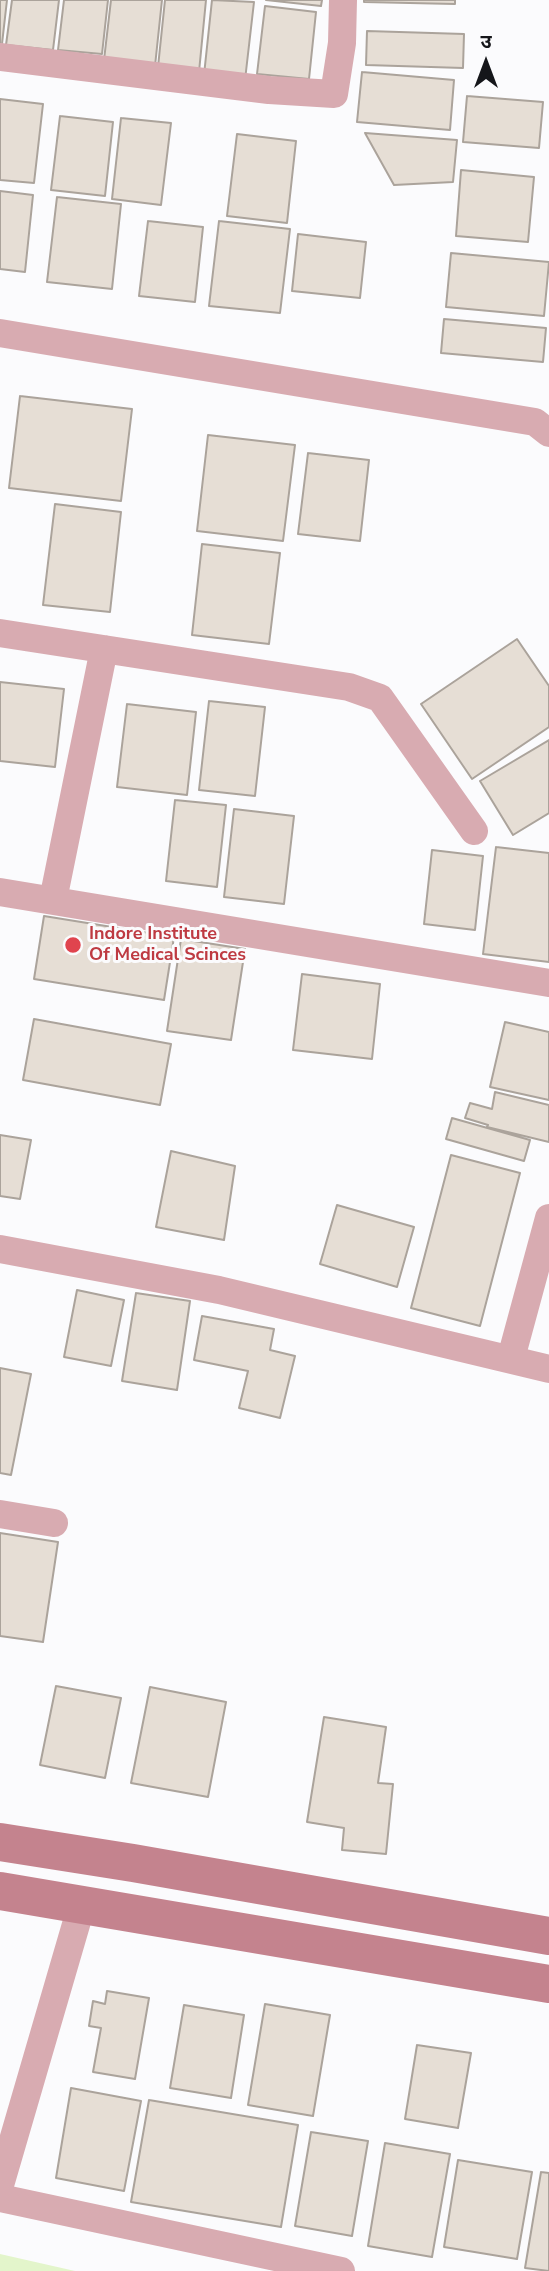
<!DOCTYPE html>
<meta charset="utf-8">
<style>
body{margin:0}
#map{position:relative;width:549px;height:2271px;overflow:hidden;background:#fbfbfd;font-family:"Nunito Sans","Noto Sans Devanagari",sans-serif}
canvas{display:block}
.north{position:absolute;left:451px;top:28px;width:70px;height:70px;-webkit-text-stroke:5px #fbfbfd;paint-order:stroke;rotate:0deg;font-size:19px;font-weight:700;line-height:28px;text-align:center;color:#15161a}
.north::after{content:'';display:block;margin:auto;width:24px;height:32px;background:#15161a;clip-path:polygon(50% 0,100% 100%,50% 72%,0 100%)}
</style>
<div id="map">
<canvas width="549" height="2271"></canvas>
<div class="north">उ</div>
</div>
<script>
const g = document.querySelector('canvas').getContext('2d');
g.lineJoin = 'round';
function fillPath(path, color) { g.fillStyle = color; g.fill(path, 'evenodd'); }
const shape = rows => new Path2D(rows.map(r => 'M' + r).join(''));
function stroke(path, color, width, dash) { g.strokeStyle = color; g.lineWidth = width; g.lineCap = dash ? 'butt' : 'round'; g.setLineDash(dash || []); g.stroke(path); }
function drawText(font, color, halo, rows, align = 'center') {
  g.font = font + ' "Nunito Sans",sans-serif'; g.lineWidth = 6; g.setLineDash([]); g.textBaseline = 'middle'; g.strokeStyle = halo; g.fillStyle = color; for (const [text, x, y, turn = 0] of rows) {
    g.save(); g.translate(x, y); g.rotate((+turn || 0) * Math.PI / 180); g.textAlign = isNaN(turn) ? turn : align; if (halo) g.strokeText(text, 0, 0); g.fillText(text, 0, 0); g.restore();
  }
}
fillPath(shape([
 [0,2254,75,2271,0,2271]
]), '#e3f5cb');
const building = shape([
 [0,0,7,0,2,44,0,44,0,0],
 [12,0,59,0,53,50,6,45,12,0],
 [64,0,108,0,102,54,58,50,64,0],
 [111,0,162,0,155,66,104,60,111,0],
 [165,0,206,0,199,72,158,67,165,0],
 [212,0,254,2,245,80,204,75,212,0],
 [266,0,322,0,321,6,266,0],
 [364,0,455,0,455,4,364,2,364,0],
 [265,6,316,12,309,79,257,74,265,6],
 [367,31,464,34,463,68,366,65,367,31],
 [362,72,454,80,450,130,357,122,362,72],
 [467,96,543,102,539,148,463,142,467,96],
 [0,99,43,104,34,183,0,180,0,99],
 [60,116,113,122,105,196,51,190,60,116],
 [121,118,171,123,161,205,112,199,121,118],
 [365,133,457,140,453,182,394,185,365,133],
 [237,134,296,141,287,223,227,216,237,134],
 [461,170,534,177,528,242,456,236,461,170],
 [0,191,33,195,25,272,0,269,0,191],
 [57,197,121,204,112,289,47,282,57,197],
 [148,221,203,227,195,302,139,296,148,221],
 [219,221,290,229,280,313,209,306,219,221],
 [298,234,366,242,360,298,292,291,298,234],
 [451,253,549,262,544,316,446,307,451,253],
 [444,319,546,328,543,362,441,353,444,319],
 [20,396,132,409,121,501,9,488,20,396],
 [208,435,295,445,283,541,197,531,208,435],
 [308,453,369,460,360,541,298,534,308,453],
 [55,504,121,512,110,612,43,605,55,504],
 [202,544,280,553,269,644,192,635,202,544],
 [517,639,549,686,549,727,472,779,421,704,517,639],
 [0,682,64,689,55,767,0,761,0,682],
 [209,701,265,707,255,796,199,790,209,701],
 [127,704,196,712,187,795,117,787,127,704],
 [549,740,549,813,513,835,480,781,549,740],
 [175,800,226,805,217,887,166,881,175,800],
 [234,809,294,816,284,904,224,897,234,809],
 [496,847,549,853,549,962,483,954,496,847],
 [432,850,483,856,475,930,424,924,432,850],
 [44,916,174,937,164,1000,34,979,44,916],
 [181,939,245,949,231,1040,167,1031,181,939],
 [302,974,380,984,372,1059,293,1050,302,974],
 [34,1019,171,1044,160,1105,23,1080,34,1019],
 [505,1022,549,1032,549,1100,490,1087,505,1022],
 [495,1092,549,1105,549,1142,487,1127,488,1125,465,1118,470,1103,492,1109,495,1092],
 [452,1118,530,1140,524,1161,446,1139,452,1118],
 [0,1135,31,1140,20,1199,0,1196,0,1135],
 [171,1151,235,1166,224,1240,156,1227,171,1151],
 [451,1155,520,1173,480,1326,411,1308,451,1155],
 [337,1205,414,1227,397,1287,320,1264,337,1205],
 [77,1290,124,1300,111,1366,64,1357,77,1290],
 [136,1293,190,1301,177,1390,122,1381,136,1293],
 [202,1316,274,1329,270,1350,295,1356,280,1418,239,1408,248,1371,194,1360,202,1316],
 [0,1368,31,1374,11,1475,0,1473,0,1368],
 [0,1533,58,1542,43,1642,0,1636,0,1533],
 [56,1686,121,1698,105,1778,40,1765,56,1686],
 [150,1687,226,1702,208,1797,131,1783,150,1687],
 [324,1717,386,1727,378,1783,393,1784,386,1854,342,1850,344,1828,307,1822,324,1717],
 [107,1991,149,1998,135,2079,93,2072,101,2028,89,2026,93,2001,105,2004,107,1991],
 [265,2004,330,2015,313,2116,248,2105,265,2004],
 [184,2005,244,2015,231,2098,170,2088,184,2005],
 [417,2045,471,2053,458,2128,405,2119,417,2045],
 [71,2088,141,2101,124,2191,56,2178,71,2088],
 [149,2100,298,2125,281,2227,131,2202,149,2100],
 [311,2132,368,2141,352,2236,295,2226,311,2132],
 [385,2143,450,2154,432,2257,368,2246,385,2143],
 [458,2160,532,2172,517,2259,444,2247,458,2160],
 [541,2172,549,2173,549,2271,525,2268,541,2172]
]);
fillPath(building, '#e6ded5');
stroke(building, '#aba39b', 2);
stroke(shape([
 [0,57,269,90,334,94,342,43,343,0],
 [0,333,535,422,549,433],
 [0,633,349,687,380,698,474,831],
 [0,892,549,983],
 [53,900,104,649],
 [0,1249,219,1290,549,1369],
 [511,1358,549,1218],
 [0,1514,54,1523],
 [0,2185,82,1904],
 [0,2198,341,2271]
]), '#d8abb1', 28);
stroke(shape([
 [0,1842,133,1863,549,1936],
 [0,1891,549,1984]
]), '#c4838e', 38);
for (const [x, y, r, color] of [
 [73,945,9,"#e0444e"]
]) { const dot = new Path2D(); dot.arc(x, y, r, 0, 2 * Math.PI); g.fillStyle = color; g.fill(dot); stroke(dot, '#fbfbfd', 2.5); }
drawText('bold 18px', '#be3a42', '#fbfbfd', [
 ["Indore Institute",89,935],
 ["Of Medical Scinces",89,956]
], 'left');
</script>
